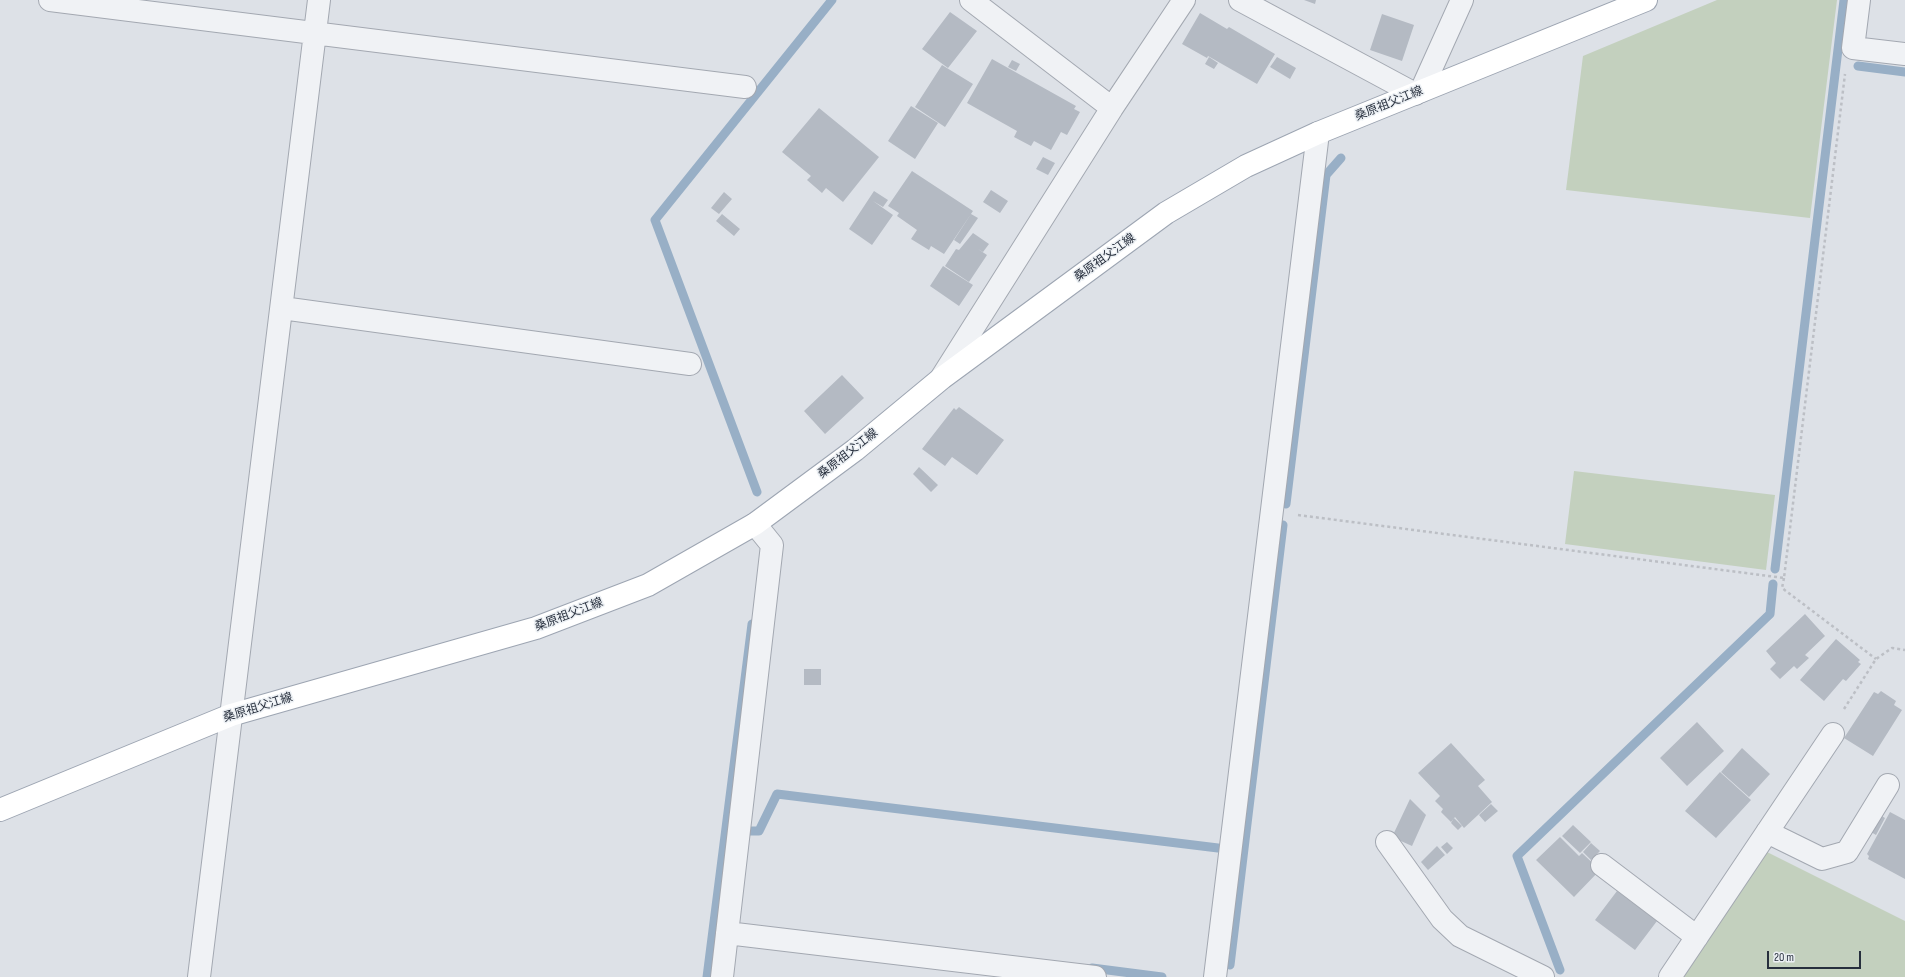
<!DOCTYPE html>
<html>
<head>
<meta charset="utf-8">
<style>
	body { margin:0 }
	#map { position:relative; width:1905px; height:977px; overflow:hidden; background:#dde1e7; font-family:"Sofia Sans Condensed",sans-serif }
	canvas { display:block }
	.scale { position:absolute; left:1767px; top:951px; width:94px; height:18px; box-sizing:border-box; border:2px solid #272f3d; border-top:0; padding-left:5px; font-size:12px; line-height:14px; white-space:nowrap; color:#272f3d; -webkit-text-stroke:3px #ecf0f4; paint-order:stroke }
</style>
</head>
<body>
<div id="map">
<canvas width="1905" height="977"></canvas>
<div class="scale">20 m</div>
</div>
<script>
const context = document.querySelector('canvas').getContext('2d');
context.lineJoin = 'round';
function fillPath(path, color) {
  context.fillStyle = color;
  context.fill(path, 'evenodd');
}
function strokePath(path, color, width, dash) {
  context.strokeStyle = color;
  context.lineWidth = width;
  context.lineCap = dash ? 'butt' : 'round';
  context.setLineDash(dash || []);
  context.stroke(path);
}
function write(font, color, halo, rows, align = 'center') {
  context.font = font + ' "Sofia Sans Condensed","Noto Sans JP",sans-serif';
  context.lineWidth = 3;
  context.setLineDash([]);
  context.textBaseline = 'middle';
  context.strokeStyle = halo;
  context.fillStyle = color;
  for (const [text, x, y, turn = 0] of rows) {
    context.save();
    context.translate(x, y);
    context.rotate((+turn || 0) * Math.PI / 180);
    context.textAlign = isNaN(turn) ? turn : align;
    if (halo) context.strokeText(text, 0, 0);
    context.fillText(text, 0, 0);
    context.restore();
  }
}
fillPath(new Path2D(`
	M1717 0H1837L1810 218 1566 190 1583 56Z
	M1574 471 1775 495 1766 570 1565 544Z
	M1767 852 1905 921V977H1680Z`), '#c3d0be');
strokePath(new Path2D(`
	M1858 66 1905 72
	M757 492 655 220 832 0
	M1286 504 1326 175 1341 158
	M1775 569 1844 0
	M748 831H759L777 794 1218 848
	M1230 965 1283 525
	M1092 968 1162 977
	M1560 970 1517 856 1770 614 1773 584
	M707 977 752 624`), '#98afc6', 9);
fillPath(new Path2D(`
	M1304 0H1316L1315 4Z
	M950 12 977 31 948 68 922 49Z
	M1200 13 1227 29 1229 27 1275 54 1257 84 1208 56 1207 58 1182 44Z
	M1382 14 1414 25 1402 61 1370 50Z
	M1209 57 1218 63 1214 69 1205 64Z
	M1277 57 1296 68 1290 79 1270 67Z
	M992 59 1076 106 1074 109 1080 112 1067 135 1061 132 1051 150 1034 141 1031 146 1014 137 1017 131 967 103Z
	M1012 60 1020 64 1016 71 1008 67Z
	M942 65 973 84 945 127 915 107Z
	M911 106 938 123 915 159 888 141Z
	M819 108 879 157 843 202 826 188 822 193 807 180 811 176 782 152Z
	M1043 157 1055 163 1048 175 1036 169Z
	M912 171 973 211 944 254 931 246 929 250 911 239 917 230 897 216 899 213 888 206Z
	M991 190 1008 201 1000 213 983 202Z
	M874 191 888 200 883 207 873 201 893 215 872 245 849 229Z
	M724 192 732 199 719 214 711 208Z
	M722 214 740 229 734 236 716 221Z
	M971 214 978 218 960 244 954 240Z
	M973 233 989 244 983 252 978 249 987 255 969 282 945 266 956 249 959 250Z
	M943 266 973 285 959 306 930 286Z
	M842 375 864 398 825 434 804 411Z
	M959 407 1004 440 977 475 952 457 945 466 922 449 954 408 956 410Z
	M919 467 938 485 931 492 913 474Z
	M1805 614 1825 636 1805 655 1809 658 1797 669 1794 666 1780 679 1770 669 1776 663 1766 651Z
	M1836 639 1860 660 1858 662 1861 664 1846 681 1843 679 1824 701 1800 680Z
	M804 669H821V685H804Z
	M1881 691 1896 701 1894 705 1902 710 1873 756 1844 738 1874 692 1878 694Z
	M1697 722 1724 751 1687 786 1660 758Z
	M1451 743 1485 780 1478 786 1492 802 1464 828 1455 817 1451 822 1441 812 1443 809 1435 801 1440 796 1418 773Z
	M1742 748 1770 774 1749 797 1721 772Z
	M1720 772 1751 800 1716 838 1685 811Z
	M1410 799 1426 815 1412 846 1392 837Z
	M1491 804 1498 811 1485 822 1479 815Z
	M1890 812 1905 820V879L1868 859 1869 856 1867 854Z
	M1880 815 1885 818 1876 835 1871 832Z
	M1454 818 1462 826 1458 830 1451 823Z
	M1573 825 1591 842 1580 853 1562 836Z
	M1560 837 1579 856 1582 853 1600 870 1574 897 1536 860Z
	M1447 842 1453 848 1447 854 1441 847Z
	M1591 843 1600 851 1591 860 1583 852Z
	M1437 846 1445 855 1428 870 1421 862Z
	M1617 891 1657 921 1635 950 1595 920Z`), '#b4bac3');
const minor = new Path2D(`
	M50 0 745 87
	M971 0 1112 108
	M1240 0 1415 94
	M1859 0 1853 48 1905 54
	M1421 91 1462 0
	M282 308 690 364
	M942 377 1112 108 1184 0
	M1767 832 1822 859 1847 852 1888 785
	M1387 842 1442 919 1460 936 1543 977
	M1602 865 1697 937
	M727 933 1095 977
	M199 977 319 0
	M722 977 772 545 755 524
	M1215 977 1318 133
	M1670 977 1833 734`);
const major = new Path2D(`
	M0 810 231 715 536 628 648 585 755 524 855 450 942 378 1166 213 1246 166 1318 133 1646 0`);
strokePath(minor, '#a3a8b1', 24);
strokePath(major, '#9da5b2', 24);
strokePath(new Path2D(`
	M1298 515 1784 578 1845 74
	M1784 578 1782 588 1876 659
	M1844 709 1876 659 1892 648 1905 650`), '#bcbfc5', 2.5, [3, 3]);
strokePath(minor, '#f0f2f5', 22);
strokePath(major, '#fff', 22);
write('12px', '#272f3d', '#ecf0f4', [
	["桑原祖父江線",1389,104,-22],
	["桑原祖父江線",1105,258,-36],
	["桑原祖父江線",848,454,-38],
	["桑原祖父江線",569,615,-21],
	["桑原祖父江線",258,708,-17]
]);
</script>
</body>
</html>
